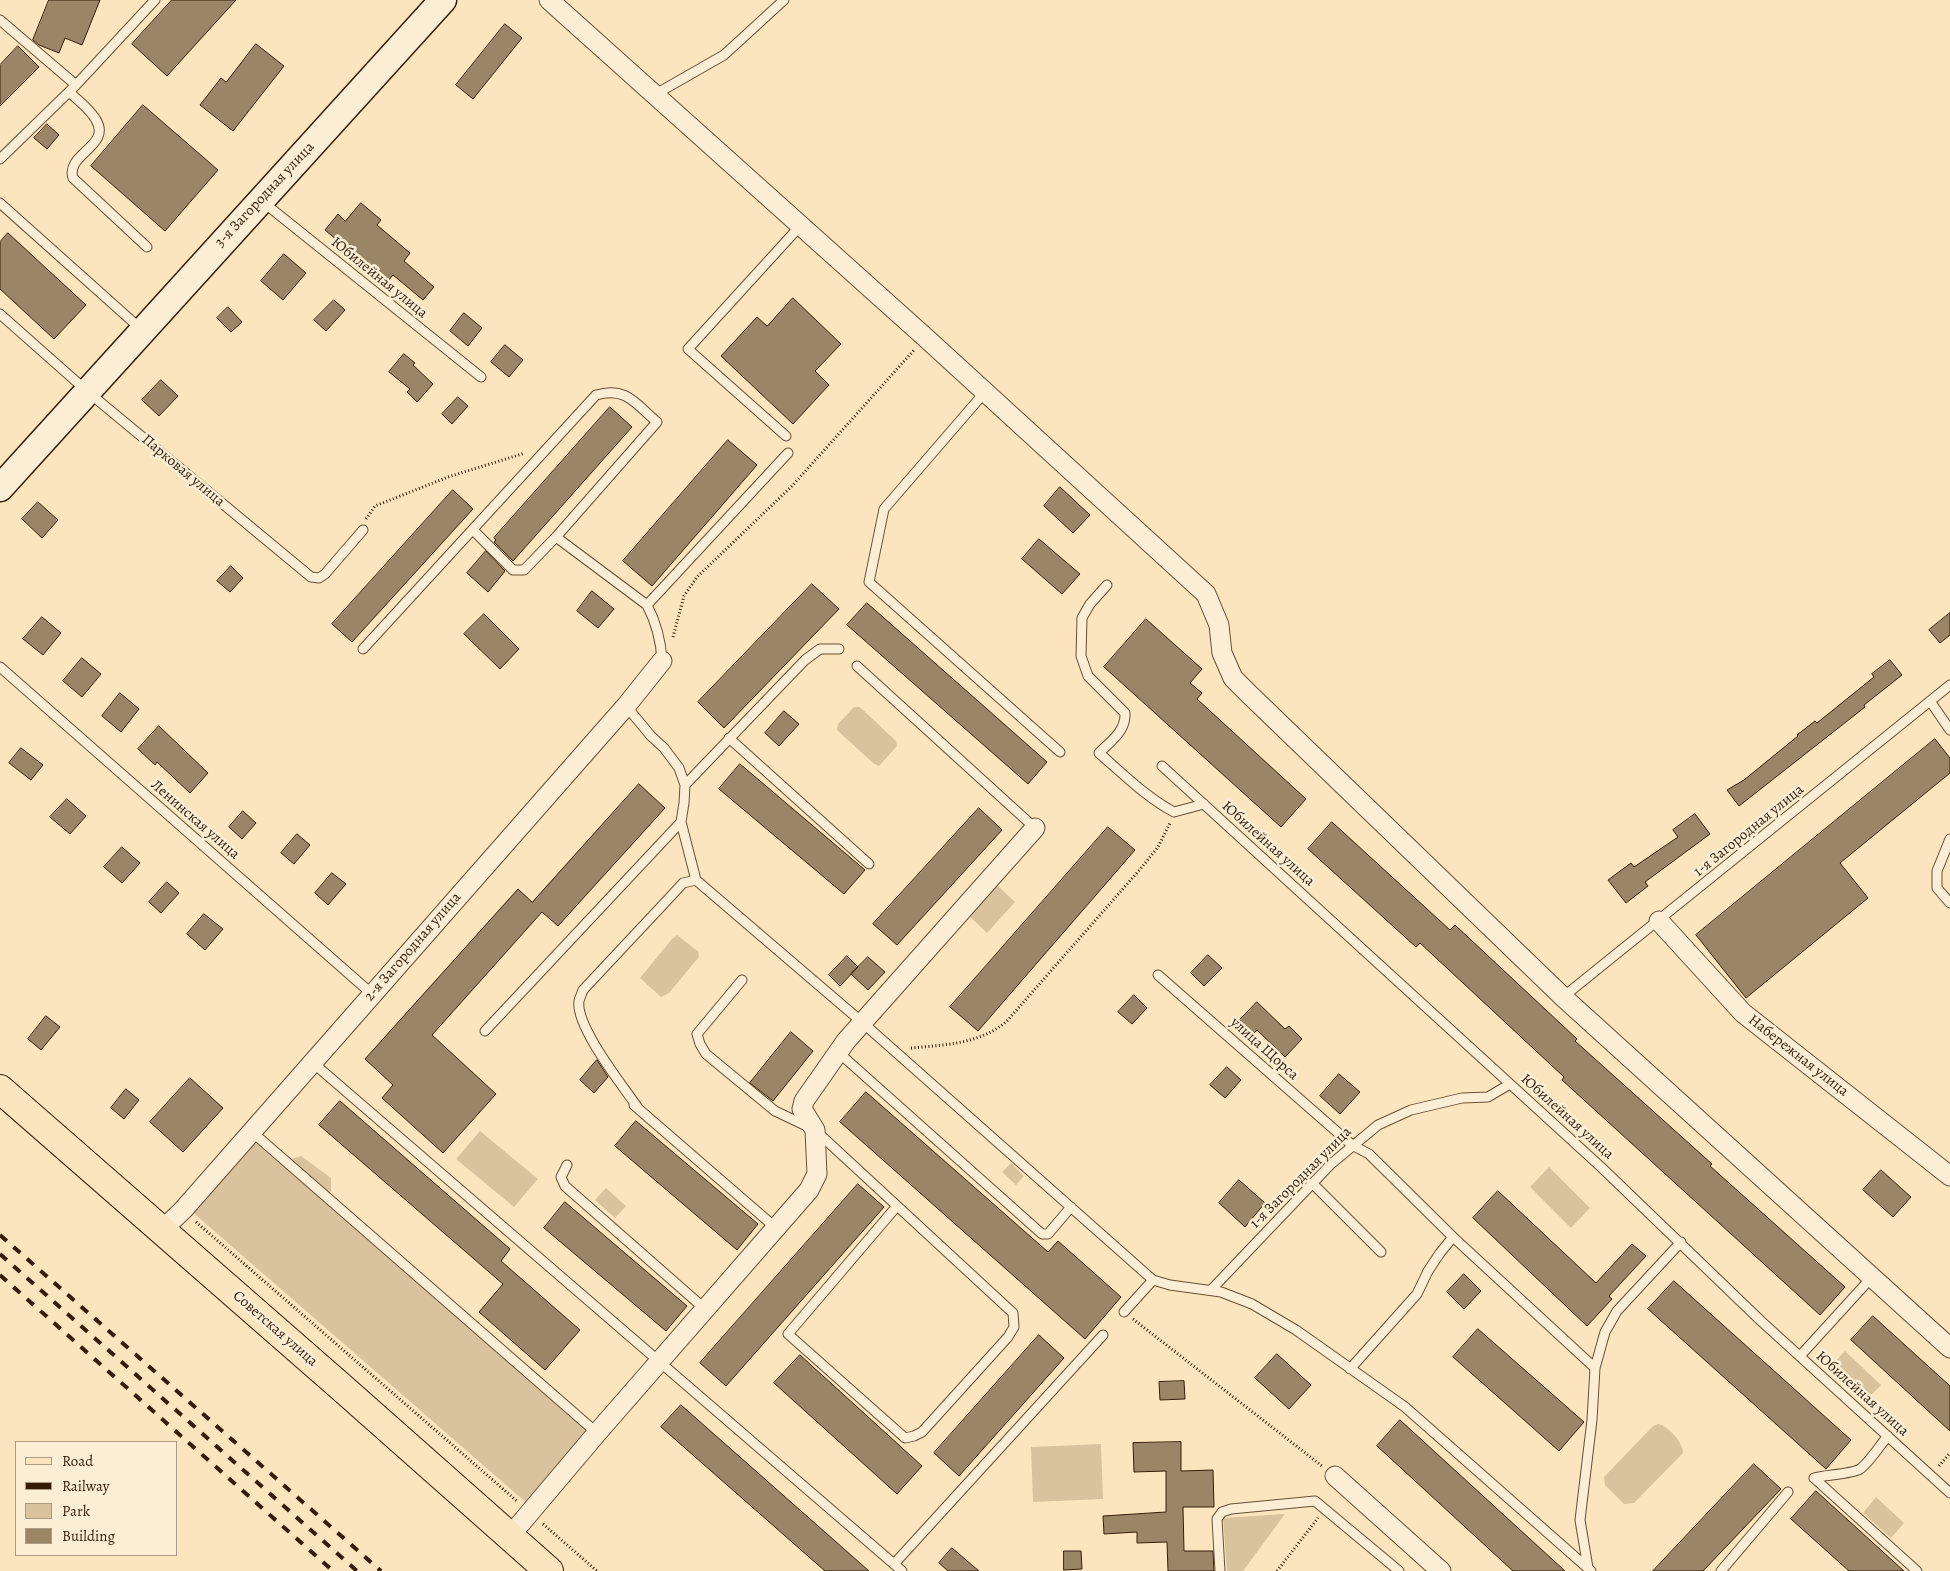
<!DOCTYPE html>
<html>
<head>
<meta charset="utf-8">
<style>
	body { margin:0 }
	#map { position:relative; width:1950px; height:1571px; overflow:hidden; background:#fbe5be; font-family:Alegreya,serif }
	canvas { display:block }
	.legend { position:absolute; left:15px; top:1441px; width:162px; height:115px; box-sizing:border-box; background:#fceed5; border:1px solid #ac9b83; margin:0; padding:6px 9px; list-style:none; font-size:15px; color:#341e08 }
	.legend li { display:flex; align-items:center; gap:10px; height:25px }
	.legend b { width:25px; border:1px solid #ac9b83 }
</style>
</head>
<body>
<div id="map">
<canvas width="1950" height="1571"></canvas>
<ul class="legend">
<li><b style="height:6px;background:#fbe5be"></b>Road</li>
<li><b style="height:6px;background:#341e08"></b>Railway</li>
<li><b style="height:14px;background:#d9c39f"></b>Park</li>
<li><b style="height:14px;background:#9b8567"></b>Building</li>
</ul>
</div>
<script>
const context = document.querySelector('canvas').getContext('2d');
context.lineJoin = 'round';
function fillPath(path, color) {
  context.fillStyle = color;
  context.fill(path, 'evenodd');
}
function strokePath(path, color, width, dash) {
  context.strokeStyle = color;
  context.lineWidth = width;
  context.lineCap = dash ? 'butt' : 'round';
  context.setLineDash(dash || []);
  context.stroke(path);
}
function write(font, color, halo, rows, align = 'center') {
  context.font = font + ' Alegreya,serif';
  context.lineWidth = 5;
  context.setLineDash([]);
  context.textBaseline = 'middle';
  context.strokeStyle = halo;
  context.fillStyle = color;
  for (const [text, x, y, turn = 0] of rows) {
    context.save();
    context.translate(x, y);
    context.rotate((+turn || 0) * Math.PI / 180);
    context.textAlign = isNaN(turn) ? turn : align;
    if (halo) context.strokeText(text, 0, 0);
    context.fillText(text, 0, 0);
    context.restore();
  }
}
fillPath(new Path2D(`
	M854 707H859L862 709 896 741 897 746 879 766 873 763 837 730 838 724Z
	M997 885 1015 902 987 933 969 916Z
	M677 935 695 949 698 951 699 957 669 993 661 997 640 978 672 939Z
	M480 1131 538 1179 514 1207 456 1159Z
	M253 1140 279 1163 301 1156 331 1178V1191L324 1202 538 1388 559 1395 591 1433 529 1505 190 1210Z
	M1011 1163 1024 1176 1016 1185 1002 1172Z
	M1549 1167 1590 1208 1571 1228 1530 1187Z
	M606 1188 626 1206 615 1218 595 1200Z
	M1845 1351 1881 1385 1867 1399 1831 1366Z
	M1658 1424C1667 1425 1684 1443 1683 1453L1634 1503 1624 1504 1605 1485 1604 1477 1653 1426Z
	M1101 1444 1103 1499 1033 1502 1031 1447Z
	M1876 1497 1904 1523 1891 1538 1863 1513Z
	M1285 1514 1243 1571H1227L1223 1518Z`), '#d9c39f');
const building = new Path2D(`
	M49 0H100L82 45 65 38 59 53 39 45 33 40Z
	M172 0H236L167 76 132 44Z
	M505 24 522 38 473 99 456 85Z
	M256 44 284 66 233 131 200 105 221 78 226 82Z
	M18 46 39 67 0 106V65Z
	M143 105 218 170 165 231 91 166Z
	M47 124 59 135 47 149 34 138Z
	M361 203 381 220 377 225 410 253 404 261 434 287 423 300 393 275 387 282 325 230 338 214 345 221Z
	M8 233 86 305 54 339 0 289V242Z
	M284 254 306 273 283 300 261 281Z
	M793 298 841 344 815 371 829 385 793 424 721 356 757 317 767 326Z
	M334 300 345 310 326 331 314 320Z
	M228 307 242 322 231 332 217 318Z
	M464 313 482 328 468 346 450 331Z
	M505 345 523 360 509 377 491 362Z
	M404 354 415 363 413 365 433 384 417 402 407 392 410 389 389 372Z
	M161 380 178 396 159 416 142 400Z
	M458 397 468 406 452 424 442 414Z
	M610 407 632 427 513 561 494 542 496 540 494 538Z
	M728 440 757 465 652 586 623 561Z
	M1060 487 1090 515 1073 533 1044 506Z
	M453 490 473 509 352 642 332 624Z
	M38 502 58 520 42 538 22 519Z
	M1039 539 1080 574 1062 594 1022 559Z
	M486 551 505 571 488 592 467 573Z
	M231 566 243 578 230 592 217 581Z
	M812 584 839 609 724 728 698 702Z
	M592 591 614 609 598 628 577 611Z
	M867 603 1047 762 1028 784 847 625Z
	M1950 613V635L1940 643 1929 630Z
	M484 614 519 649 500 669 464 634Z
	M42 617 61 633 43 655 23 639Z
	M1146 619 1202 669 1190 683 1202 693 1197 699 1306 799 1281 827 1104 667Z
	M82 658 101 674 82 697 63 681Z
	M1890 660 1902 675 1864 705 1865 707 1739 806 1727 790 1744 780 1798 736 1797 735 1815 721 1817 723 1874 677 1872 674Z
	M120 693 139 709 121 732 102 716Z
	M784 711 799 724 779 746 765 733Z
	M159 726 208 773 190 793 157 762 155 765 138 749Z
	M1935 739 1950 758V773L1840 863 1868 898 1746 998 1696 935Z
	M21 748 43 765 31 780 9 763Z
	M740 764 865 870 844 894 719 789Z
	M639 784 665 808 558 926 542 912 432 1035 496 1094 443 1153 382 1098 393 1085 365 1059 518 889 532 902Z
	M67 799 86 816 70 834 50 817Z
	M979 808 1002 830 897 945 873 924Z
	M243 811 256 823 242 839 229 827Z
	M1695 814 1710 834 1645 882 1648 886 1626 903 1608 880 1631 863 1634 867 1678 837 1673 830Z
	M1332 822 1450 930 1455 925 1577 1039 1575 1041 1712 1164 1710 1166 1845 1287 1820 1315 1562 1080 1564 1077 1420 943 1416 947 1308 849Z
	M1108 827 1135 850 978 1031 950 1007Z
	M297 834 310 845 294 864 281 853Z
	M122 847 140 863 122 883 104 867Z
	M332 873 346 884 328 905 315 893Z
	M167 882 179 893 161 913 149 902Z
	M204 914 223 929 205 950 187 934Z
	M1208 955 1222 968 1204 986 1191 973Z
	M847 956 858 967 840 986 829 975Z
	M868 957 885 972 868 990 851 974Z
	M1134 995 1147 1008 1132 1024 1118 1012Z
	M1257 1002 1285 1029 1289 1026 1302 1039 1285 1057 1257 1030 1253 1034 1240 1020Z
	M46 1016 60 1027 41 1050 28 1039Z
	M791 1032 813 1051 773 1101 750 1083Z
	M597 1060 608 1077 594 1093 580 1080Z
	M1227 1067 1241 1080 1225 1098 1210 1085Z
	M1339 1074 1360 1092 1340 1114 1320 1096Z
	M190 1078 223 1108 183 1152 150 1122Z
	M126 1089 139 1100 124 1119 111 1108Z
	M866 1092 1048 1252 1058 1241 1121 1297 1085 1339 840 1122Z
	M340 1101 510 1249 501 1261 580 1330 545 1370 479 1312 503 1284 319 1125Z
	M636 1121 758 1224 737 1250 615 1146Z
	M1881 1170 1911 1197 1893 1217 1863 1190Z
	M1239 1180 1265 1203 1245 1227 1219 1203Z
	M858 1184 884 1207 726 1386 700 1363Z
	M1498 1191 1596 1283 1632 1244 1646 1256 1609 1296 1612 1299 1587 1326 1473 1218Z
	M565 1202 687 1306 666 1331 544 1228Z
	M1464 1274 1481 1291 1464 1309 1447 1292Z
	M1674 1281 1851 1440 1826 1469 1648 1309Z
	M1873 1316 1950 1386V1431L1851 1340Z
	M1478 1329 1584 1422 1559 1451 1453 1357Z
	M1039 1335 1064 1358 959 1476 934 1453Z
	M1277 1354 1311 1385 1289 1409 1255 1378Z
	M800 1355 922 1466 897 1494 774 1383Z
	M1184 1381 1185 1399 1160 1400 1159 1382Z
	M681 1405 869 1571H825L661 1427Z
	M1400 1420 1565 1571H1513L1377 1446Z
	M1181 1442V1471L1213 1470 1214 1507H1183L1184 1551H1213L1214 1571H1168L1167 1542 1137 1543V1532L1104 1534 1103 1516 1166 1512V1471L1134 1472 1133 1443Z
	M1754 1464 1781 1489 1703 1571H1653Z
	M1816 1491 1904 1571H1849L1791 1519Z
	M952 1548 979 1571H948L939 1563Z
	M1064 1551H1081L1082 1569 1064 1570Z`);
fillPath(building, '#9b8567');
strokePath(building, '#341e08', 1);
const service = new Path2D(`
	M0 20 76 85
	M69 92C78 100 91 110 96 120 112 146 65 154 73 178L147 247
	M654 95 724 55 784 0
	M0 159 76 85 155 0
	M263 202 481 377
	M0 203 142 330
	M0 314 88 392 311 577 319 578 325 574 363 530
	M985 392 884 509 869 582 1060 752
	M786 436 688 349 801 225
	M556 537 647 605
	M1107 585 1090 604 1082 618 1081 656 1088 676 1125 713C1126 731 1111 741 1099 753 1123 774 1146 797 1174 812L1204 804
	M363 649 596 395C626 386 636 404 657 422L556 537 524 570H513L473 530
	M662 661C661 640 657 624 647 605L788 453
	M857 666 1035 828
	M0 667 372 994
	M1930 701 1950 730
	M626 706 651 736 664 748 679 768 685 785 684 803 681 822 696 880 863 1023 1153 1280 1170 1285 1221 1292 1252 1304 1296 1330 1405 1407 1591 1571
	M729 738 869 864
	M1162 766 1601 1167 1761 1321 1950 1493
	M685 785 805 660 820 649H839
	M1950 839 1937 871V888L1950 903
	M1158 975 1352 1145 1369 1154 1453 1237
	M742 980 697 1034 700 1044 706 1054 775 1111 815 1130 1013 1313 1014 1327 1008 1337 922 1432 914 1436 905 1438 788 1334 897 1206
	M1563 997 1950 685
	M485 1031 681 822
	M838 1052 1042 1234H1048L1071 1207
	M312 1062 902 1571
	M634 1105 776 1228
	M638 1108C623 1086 575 1026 579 1001 580 997 582 993 583 990L672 895 683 883 696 880
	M251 1131 597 1433
	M567 1165 561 1177 565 1186 705 1309
	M1312 1183 1381 1252
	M1211 1290 1331 1164 1378 1125 1411 1110 1462 1098 1488 1097 1510 1084
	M1124 1312 1153 1280
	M1800 1356 1872 1277
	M1350 1369 1417 1294 1428 1271 1440 1253 1453 1237 1595 1368
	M1814 1478 1917 1571
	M1814 1478C1825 1475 1852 1474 1860 1469 1869 1463 1880 1445 1888 1436
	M894 1564 1103 1335
	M1588 1568 1580 1520 1592 1420 1595 1368 1605 1332 1617 1311 1681 1242
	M1220 1571 1217 1519 1222 1512 1231 1509 1315 1501 1399 1571
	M1721 1571 1788 1492`);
const minor = new Path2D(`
	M549 0 926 338 1206 594 1219 625 1222 653 1233 678 1250 695 1563 997 1950 1348
	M1659 921 1743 1013 1950 1176
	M161 1231 183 1210 626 706 662 661
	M1335 1476 1441 1571
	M510 1536 597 1433 809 1190 817 1174 815 1130 802 1109 804 1101 846 1041 1035 828`);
const secondary = new Path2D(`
	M0 488 443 0`);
const primary = new Path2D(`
	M0 1089 340 1386 549 1571`);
strokePath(service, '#665036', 11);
strokePath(minor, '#665036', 21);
strokePath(secondary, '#341e08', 29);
strokePath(primary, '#341e08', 30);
strokePath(new Path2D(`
	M366 519 375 506 448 477 525 453
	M673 637 684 596 697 577 792 486 915 349
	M911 1048C945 1045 980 1044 1007 1021L1142 867 1158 847 1170 823
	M196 1222 518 1502
	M1133 1319 1322 1466
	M1939 1466 1950 1453
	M543 1524 597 1571
	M1277 1571 1318 1518`), '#341e08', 3, [1, 2.5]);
strokePath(service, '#fceed5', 9);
strokePath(minor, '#fceed5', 19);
strokePath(secondary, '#fceed5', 26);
strokePath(primary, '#fbe5be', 28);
strokePath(new Path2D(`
	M0 1235 381 1571
	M0 1254 357 1571
	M0 1275 333 1571`), '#341e08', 4, [9, 9]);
write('15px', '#341e08', '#fceed5', [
	["3-я Загородная улица",265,195,-47],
	["Юбилейная улица",379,278,39],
	["Парковая улица",183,471,40],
	["Ленинская улица",195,820,41],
	["1-я Загородная улица",1749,831,-39],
	["Юбилейная улица",1268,844,42],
	["2-я Загородная улица",413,947,-49],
	["улица Щорса",1264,1049,42],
	["Набережная улица",1798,1056,38],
	["Юбилейная улица",1567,1117,42],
	["1-я Загородная улица",1301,1178,-45],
	["Советская улица",275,1329,41],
	["Юбилейная улица",1862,1394,42]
]);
</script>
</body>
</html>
